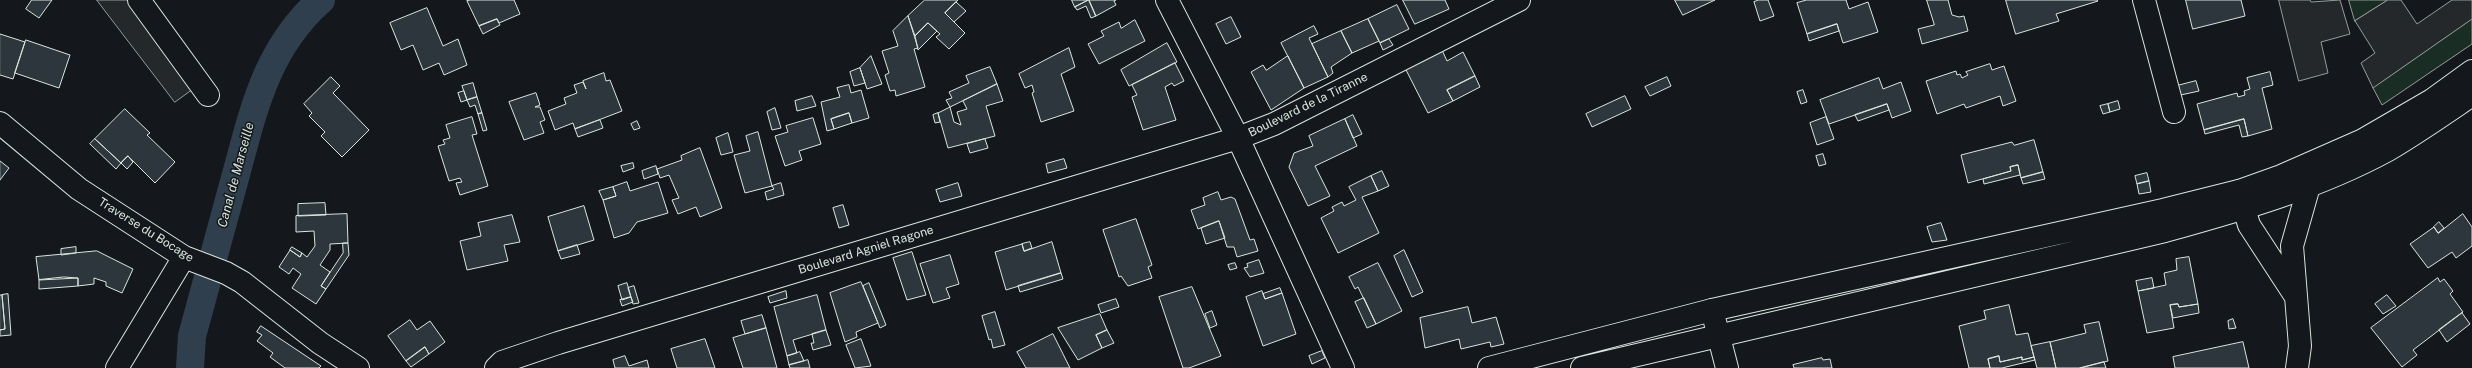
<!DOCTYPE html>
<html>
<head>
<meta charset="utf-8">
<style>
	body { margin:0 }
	canvas { display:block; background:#14181c }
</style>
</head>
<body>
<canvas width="2472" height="368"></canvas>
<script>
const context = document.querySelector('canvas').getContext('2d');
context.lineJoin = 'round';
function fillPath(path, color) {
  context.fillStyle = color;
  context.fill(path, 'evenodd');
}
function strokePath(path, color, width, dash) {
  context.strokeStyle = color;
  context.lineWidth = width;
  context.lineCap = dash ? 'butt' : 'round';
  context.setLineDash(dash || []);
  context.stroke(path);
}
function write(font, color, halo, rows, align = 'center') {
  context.font = font + ' "Public Sans",sans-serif';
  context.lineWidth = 3;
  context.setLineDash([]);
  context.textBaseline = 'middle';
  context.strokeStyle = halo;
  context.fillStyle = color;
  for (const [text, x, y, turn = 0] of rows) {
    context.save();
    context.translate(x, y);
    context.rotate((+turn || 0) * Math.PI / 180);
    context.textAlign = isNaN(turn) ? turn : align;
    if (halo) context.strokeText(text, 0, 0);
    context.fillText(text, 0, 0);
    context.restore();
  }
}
const green = new Path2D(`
	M2349 0H2388L2355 21Z
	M2472 19V44L2382 105 2373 88Z`);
fillPath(green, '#1a2d24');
strokePath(green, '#939e99', 1);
const parking = new Path2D(`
	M97 0H139L200 84 175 102Z
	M2279 0H2310L2311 2 2340 0 2350 34 2321 42 2328 73 2299 81Z
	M2388 0H2401L2417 24 2452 0H2472V19L2373 88 2361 63 2375 53 2355 21Z`);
fillPath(parking, '#24282b');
strokePath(parking, '#939e99', 1);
strokePath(new Path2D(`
	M190 368 192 336C205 287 219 238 232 189 252 118 263 51 321 0`), '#2f3f4d', 28);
const building = new Path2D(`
	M32 0H52L39 18 26 9Z
	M471 0H514L520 14 499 23 497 19 479 26 467 1Z
	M925 0H958L945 13 965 33 949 49 936 37 940 34 928 23 915 36 908 16Z
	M1072 0H1088L1075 7Z
	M1089 0H1116L1114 1 1116 5 1096 16Z
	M1089 0 1096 16 1091 18 1086 6 1077 10 1075 7Z
	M1403 0H1445L1449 9 1415 24Z
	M1675 0H1715L1683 15Z
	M1759 0H1768L1774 16 1760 21 1754 2Z
	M1807 0H1846L1849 9 1868 2 1878 32 1843 43 1837 24 1807 34 1797 3Z
	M1927 0H1948L1952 15 1959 17 1964 16 1968 31 1922 44 1918 29 1934 25Z
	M2006 0H2097L2098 1 2056 14 2059 21 2016 34Z
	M2186 0H2241L2245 16 2193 29Z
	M956 2 966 11 954 22 945 13Z
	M1397 5 1409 29 1380 43 1368 19Z
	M427 8 443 46 458 39 467 65 444 75 439 63 423 70 413 45 401 50 390 23Z
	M908 16 918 48 914 49 925 87 896 96 895 90 890 91 885 75 889 73 882 51 898 46 893 31Z
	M1231 17 1241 37 1226 44 1216 24Z
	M497 19 500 25 483 34 479 26Z
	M1368 19 1379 41 1352 53 1341 31Z
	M1135 20 1145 41 1099 64 1088 44 1104 36 1101 31 1119 22 1121 28Z
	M928 23 937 31 918 50 915 36Z
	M1837 24 1839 31 1809 41 1807 34Z
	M1314 26 1318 34 1309 38 1328 77 1304 88 1281 43Z
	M1341 31 1352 53 1331 67 1333 73 1328 77 1312 44Z
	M0 34 25 42 13 79 0 75Z
	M1389 39 1393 45 1383 50 1380 43Z
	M26 40 70 55 59 88 15 73Z
	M1167 43 1177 62 1129 86 1121 70Z
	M1069 48 1075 67 1061 74 1074 111 1041 122 1032 93 1034 92 1032 85 1025 88 1019 74Z
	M1441 48 1447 61 1463 52 1475 76 1447 90 1453 101 1428 113 1404 66Z
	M871 56 882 84 867 89 860 68Z
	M1288 56 1304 88 1271 110 1251 72 1263 65 1266 70Z
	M1175 63 1184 81 1174 86 1172 83 1165 87 1176 120 1143 130 1132 97 1137 95 1132 85Z
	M1990 64 1992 70 2004 66 2016 101 2003 106 2000 96 1966 108 1964 104 1937 114 1926 81 1956 71 1957 75 1960 74 1962 78 1968 75 1966 72Z
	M990 67 997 84 950 107 946 100 952 98 949 92 969 83 966 76Z
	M860 68 865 83 854 86 850 72Z
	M2270 72 2273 85 2262 88 2272 129 2248 136 2244 119 2204 130 2197 104 2237 93 2238 97 2245 95 2244 91 2250 89 2247 78Z
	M604 73 606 81 610 80 622 111 575 129 573 123 555 130 548 111 566 104 564 98 577 93 574 85 583 82 586 89 583 81Z
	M1475 76 1480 87 1453 101 1447 90Z
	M331 77 340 86 333 93 369 130 342 157 321 136 325 132 309 116 312 113 304 104Z
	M1667 77 1671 86 1650 96 1645 87Z
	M1879 78 1883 89 1901 82 1911 111 1892 118 1887 104 1829 124 1820 100Z
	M2196 81 2199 91 2176 96 2173 87Z
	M473 83 477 97 467 100 462 86Z
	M997 84 1003 101 986 106 995 136 948 148 938 113 950 107 954 122 961 125 957 112 967 109 963 101Z
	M849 85 851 93 861 90 869 118 852 123 849 113 831 119 834 129 827 131 821 102 840 97 837 88Z
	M1803 90 1807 102 1801 104 1797 92Z
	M464 91 467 100 461 102 458 93Z
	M536 93 540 105 535 107H540L545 120 540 122 544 133 524 140 509 102Z
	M812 96 816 106 797 111 795 101Z
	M1625 96 1631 109 1592 127 1586 114Z
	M477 97 482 113 478 114 475 105 470 107 467 100Z
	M2118 101 2120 109 2110 112 2108 104Z
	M1887 104 1889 110 1858 121 1855 115Z
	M2108 104 2110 112 2103 114 2100 106Z
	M775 108 781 128 772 130 767 112Z
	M125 109 150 133 147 135 175 162 155 183 128 156 121 163 95 139Z
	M482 113 487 130 483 131 478 114Z
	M849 113 852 123 834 129 831 119Z
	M938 113 940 122 935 123 933 115Z
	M1353 115 1362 134 1353 138 1345 119Z
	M472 117 477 134 472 135 488 186 460 195 456 183 462 182 460 178 449 181 438 146 445 144 443 140 450 138 446 125Z
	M1826 117 1834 139 1817 145 1810 123Z
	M813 118 821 144 799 151 802 160 785 166 775 136 788 132 786 126Z
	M1345 119 1357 146 1315 166 1330 196 1308 206 1289 167 1294 153 1313 146 1309 136Z
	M2244 119 2248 136 2242 137 2239 125 2205 134 2204 130Z
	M600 120 603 128 578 137 575 129Z
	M637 121 640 128 634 130 631 124Z
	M758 132 772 186 745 193 734 155 750 151 746 136Z
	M728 133 733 152 721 155 716 138Z
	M95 139 121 163 116 169 90 144Z
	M985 139 988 148 970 153 967 144Z
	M2034 140 2043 172 2021 178 2018 165 2010 167 2011 171 1968 183 1961 155 2012 142 2014 145Z
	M700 148 722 208 700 217 696 207 678 214 672 200 679 198 669 175 660 178 657 169 682 160 681 156Z
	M1823 154 1826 164 1819 166 1816 156Z
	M128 156 133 162 127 169 121 163Z
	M1064 159 1067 168 1048 173 1046 164Z
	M0 161 9 168 0 180Z
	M633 163 634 168 623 172 621 166Z
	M2018 165 2020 175 1984 184 1983 179 2011 171 2010 167Z
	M656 166 658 174 644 179 642 171Z
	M1382 171 1389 186 1378 191 1371 176Z
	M2043 172 2045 179 2023 184 2021 178Z
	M2147 173 2149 181 2137 184 2135 176Z
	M1371 176 1378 191 1362 197 1379 233 1338 253 1321 218 1334 211 1332 207 1342 202 1344 206 1356 200 1349 187Z
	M2149 181 2151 192 2139 194 2137 184Z
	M627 182 630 191 658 182 668 213 637 222 629 233 614 238 603 200 616 196 613 187Z
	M781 183 784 195 767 200 765 192 774 189 772 186Z
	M958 183 962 196 940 202 936 190Z
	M613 187 616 196 603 200 599 191Z
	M1218 192 1221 200 1231 197 1235 199 1250 240 1254 239 1258 251 1237 257 1234 247H1227L1219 221 1198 229 1191 210 1205 205 1203 198Z
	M325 203 326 215 298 216V204Z
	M843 205 849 225 839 228 833 208Z
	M584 206 594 240 558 251 548 217Z
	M347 214 348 243 330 244V250L320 265 330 272 321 286 326 289 316 304 292 288 301 274 293 268 289 274 279 267 290 250 300 257 302 253 307 257 315 246 314 231 296 232V216Z
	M2463 214 2472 227V246L2456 258 2452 252 2428 268 2410 244 2434 227 2438 233Z
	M512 215 520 242 504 245 508 261 467 270 460 241 481 236 478 223Z
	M1136 219 1152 265 1148 267 1152 278 1128 286 1121 276 1119 277 1103 230Z
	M1219 221 1225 238 1206 244 1201 228Z
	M2439 222 2444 228 2438 233 2434 227Z
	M1941 223 1947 240 1932 242 1927 227Z
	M1030 242 1032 248 1024 251 1022 244Z
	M1052 242 1061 273 1006 290 995 252 1022 244 1024 251Z
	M343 243H348L349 255 326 289 321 286 343 253Z
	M577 245 580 254 561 259 558 251Z
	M76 247V253L61 255V249Z
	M292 247 302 253 300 257 290 250Z
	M1404 250 1423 292 1412 297 1394 256Z
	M97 251 133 269 122 293 106 286V282L94 278V284L78 286V278L39 280 36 257Z
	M912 252 926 295 907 300 893 258Z
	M950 255 959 284 946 288 950 298 933 303 920 264Z
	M2189 257 2198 304 2179 307 2178 304 2170 305 2174 328 2147 333 2138 291 2166 285 2164 273 2177 270 2176 259Z
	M1259 260 1264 273 1250 277 1244 268 1248 267 1247 264Z
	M1235 263 1237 268 1230 270 1228 265Z
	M1378 263 1402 311 1376 324 1358 287 1355 289 1349 277Z
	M1061 273 1063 279 1020 292 1018 286Z
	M64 277 78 278V286L39 289V280Z
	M2152 278 2154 288 2138 291 2136 281Z
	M2438 278 2440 282 2444 279 2453 291 2450 294 2463 312 2413 350 2417 355 2402 367 2371 328Z
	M861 282 878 323 856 332 857 337 845 342 830 293Z
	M627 283 631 297 622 300 618 286Z
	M869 283 886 325 880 328 863 286Z
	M634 286 639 303 633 304 628 288Z
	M1192 287 1221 356 1189 368H1183L1159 297Z
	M1280 288 1282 293 1265 299 1263 294Z
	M786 291 787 298 770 303 768 297Z
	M1262 291 1265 299 1282 293 1296 334 1263 346 1246 297Z
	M8 294 11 335 0 336V330L5 329 2 295Z
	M0 295H2L5 329 0 330Z
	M817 295 826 330 793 340 797 353 787 356 774 307Z
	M2387 295 2396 306 2383 314 2375 304Z
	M631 297 633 302 622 306 620 300Z
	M1364 298 1376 324 1367 328 1355 302Z
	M1116 299 1119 307 1101 313 1098 305Z
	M2178 304 2179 307 2198 304 2199 313 2173 318 2170 305Z
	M2009 305 2016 335 2028 333 2034 357 2022 360V357L2000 362 1999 356 1988 359 1990 368H1969L1959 326 1986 319 1984 311Z
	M1468 307 1472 323 1496 317 1504 344 1491 347 1490 342 1461 349 1459 339 1425 348 1420 318Z
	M1212 311 1217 325 1210 328 1205 314Z
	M995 312 1005 345 993 348 991 339 989 340 982 316Z
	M2462 313 2470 324 2447 342 2439 330Z
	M1100 314 1107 330 1096 335 1102 348 1078 360 1058 328Z
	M762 315 766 328 745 334 741 321Z
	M2233 319 2236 328 2229 329 2228 321Z
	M410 320 417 330 430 321 445 342 429 354 425 347 406 361 388 336Z
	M2099 322 2108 361 2080 368H2056L2050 342 2086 333 2084 325Z
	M261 326 321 366 319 368H285L270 357 273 353 257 341 262 335 257 332Z
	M766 328 777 368H743L733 338Z
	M826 330 831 345 813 350 811 343H814L812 334Z
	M1107 330 1114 343 1102 348 1096 335Z
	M1053 334 1070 368H1026L1017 352Z
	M705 339 715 368H677L671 349Z
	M861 339 871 366 855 368 846 345Z
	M2050 342 2056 368H2037L2031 346Z
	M2243 342 2249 368H2175L2173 357Z
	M425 347 429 354 411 367 406 361Z
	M1322 351 1325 358 1312 364 1309 356Z
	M800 352 804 361 789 365 787 356Z
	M625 356 629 366 647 360 649 368H615L613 360Z
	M1999 356 2000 362 2022 357V360L2034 357 2035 360 2002 368H1990L1988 359Z
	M1822 358 1823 360 1830 359 1832 368H1794L1793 365Z
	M808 360 810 368H790L789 365Z
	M2104 362 2106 368H2080Z`);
fillPath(building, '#2c363c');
strokePath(building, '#d8e6dc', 1);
const minor = new Path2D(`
	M139 0 208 95
	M2144 0 2174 112
	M0 123 79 189 184 257 226 273 242 282 320 343 358 368
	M2239 191 2249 225 2294 294
	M1712 310 1727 368
	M117 368 184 257
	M496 368 502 362 558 343 1238 138 1167 0
	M1343 368 1238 138 1274 124 1519 0
	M2297 368 2300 346 2292 246 2309 186`);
const secondary = new Path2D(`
	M1489 368 1712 310 2163 210 2239 191 2281 176 2363 140 2432 100 2472 71
	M1582 368 2165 231C2241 210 2318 188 2388 150 2417 133 2444 114 2472 95`);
strokePath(minor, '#d8e6dc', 24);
strokePath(secondary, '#d8e6dc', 24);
strokePath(minor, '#14181c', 22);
strokePath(secondary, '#14181c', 22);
write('12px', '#d8e6dc', '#14181c', [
	["Boulevard de la Tiranne",1308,105,-26],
	["Traverse du Bocage",146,230,32],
	["Boulevard Agniel Ragone",866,250,-17]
]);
write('italic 13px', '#d8e6dc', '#14181c', [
	["Canal de Marseille",236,175,-75]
]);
</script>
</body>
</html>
